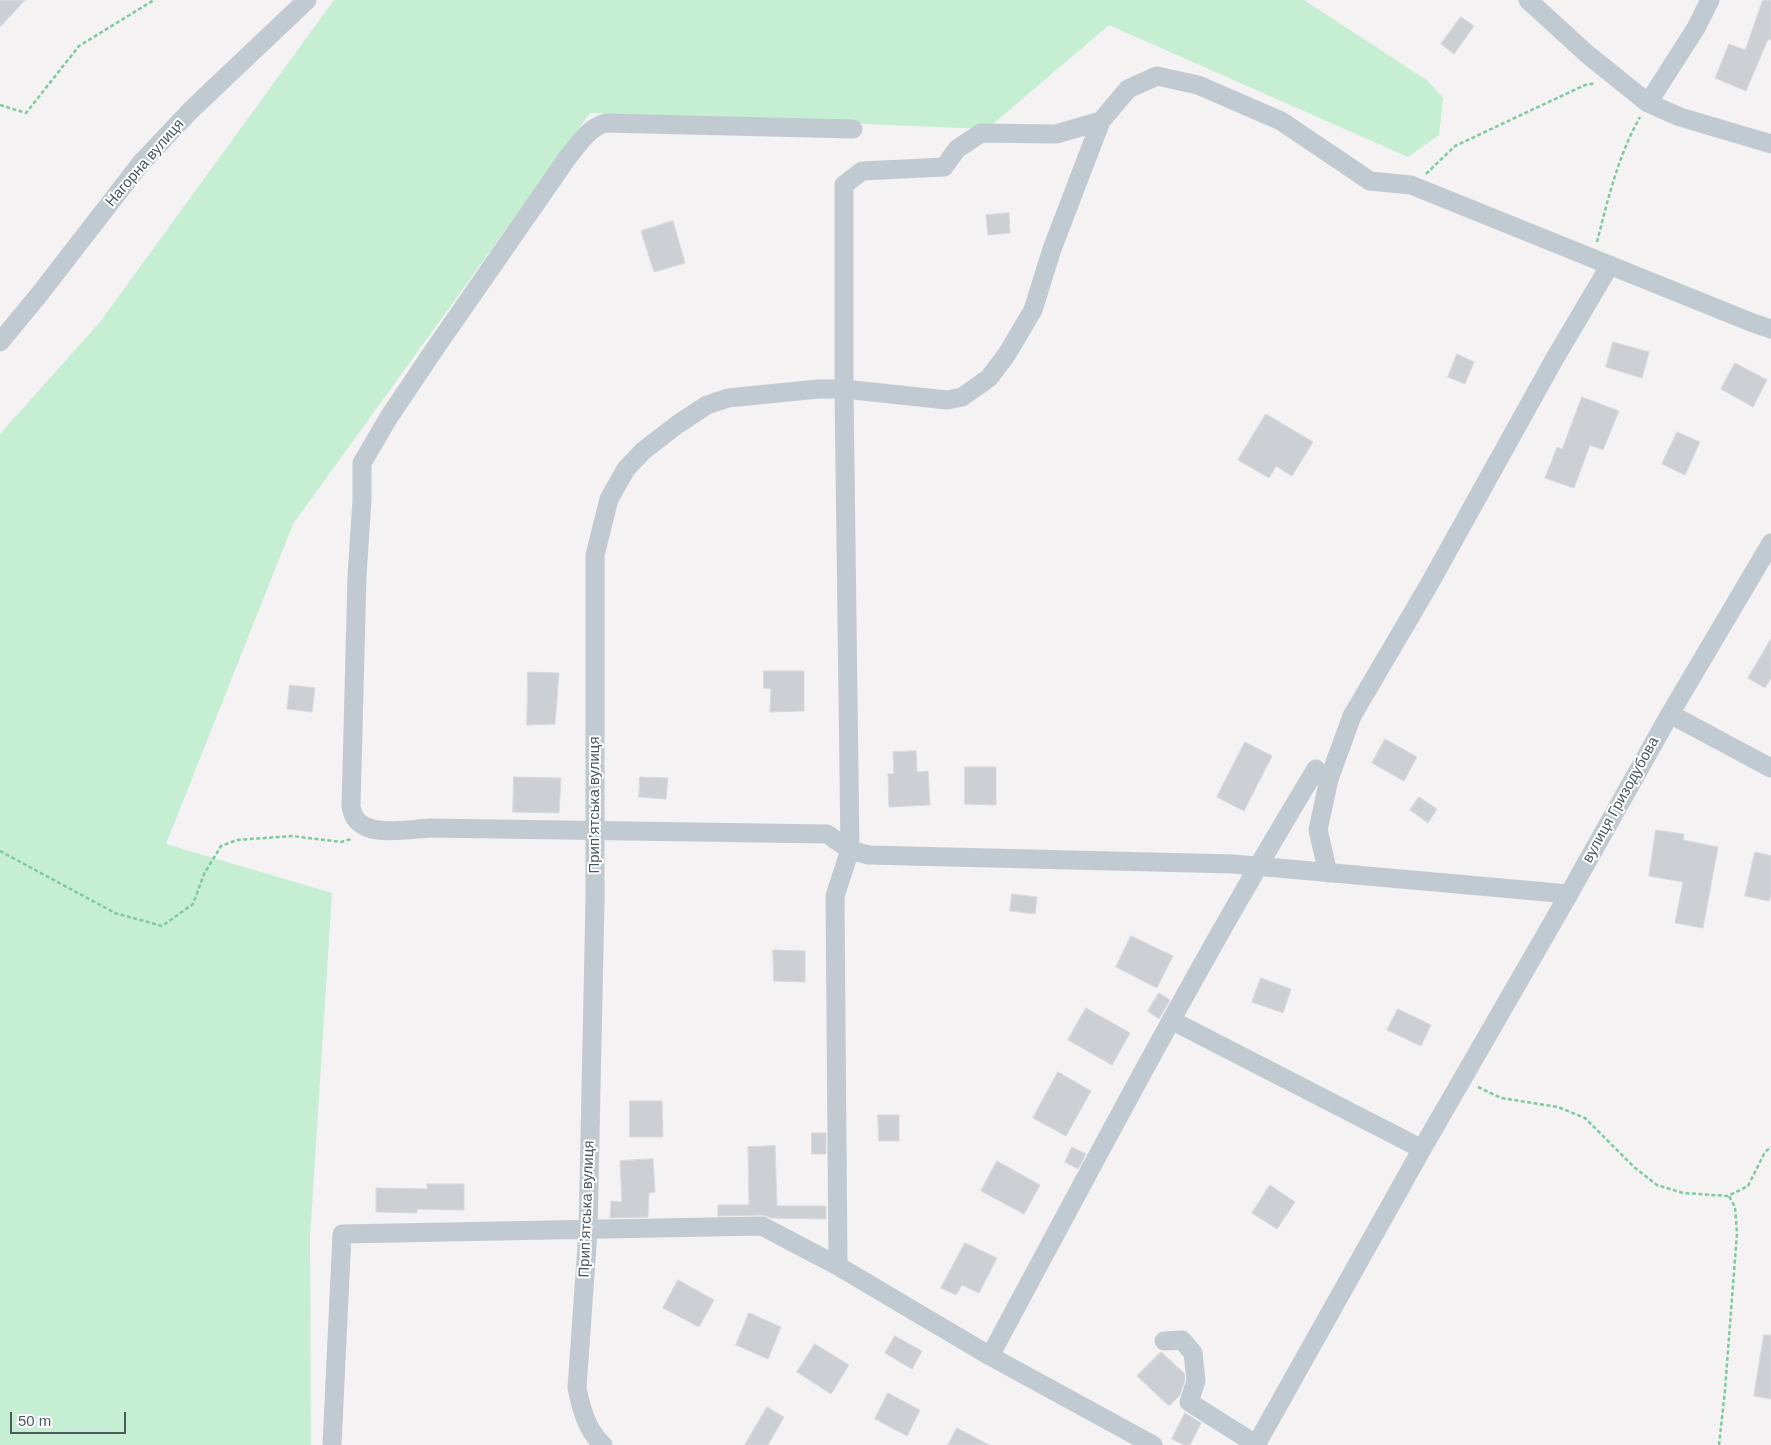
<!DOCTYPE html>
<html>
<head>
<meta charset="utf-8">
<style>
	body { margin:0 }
	#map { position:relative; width:1771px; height:1445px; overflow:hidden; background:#f4f2f2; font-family:Helvetica,sans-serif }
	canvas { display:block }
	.scale { position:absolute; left:10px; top:1412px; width:116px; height:22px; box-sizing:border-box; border:2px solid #4b575f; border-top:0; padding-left:6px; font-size:15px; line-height:18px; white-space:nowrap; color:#4b575f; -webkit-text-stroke:4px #fff; paint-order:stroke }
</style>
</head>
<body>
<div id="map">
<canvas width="1771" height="1445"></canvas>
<div class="scale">50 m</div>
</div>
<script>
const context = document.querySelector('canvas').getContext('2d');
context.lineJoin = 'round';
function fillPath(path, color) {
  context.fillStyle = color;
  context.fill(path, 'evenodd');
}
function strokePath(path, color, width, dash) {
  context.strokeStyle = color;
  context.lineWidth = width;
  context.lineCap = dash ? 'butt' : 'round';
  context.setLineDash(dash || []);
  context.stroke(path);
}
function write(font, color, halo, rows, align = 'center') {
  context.font = font + ' Helvetica,sans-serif';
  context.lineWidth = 4;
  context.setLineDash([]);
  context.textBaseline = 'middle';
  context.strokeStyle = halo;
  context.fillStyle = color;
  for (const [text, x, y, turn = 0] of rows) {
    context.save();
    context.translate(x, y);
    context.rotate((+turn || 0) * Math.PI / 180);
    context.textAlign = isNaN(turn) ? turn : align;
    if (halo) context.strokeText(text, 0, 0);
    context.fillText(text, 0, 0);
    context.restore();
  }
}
fillPath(new Path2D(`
	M334 0H1304L1428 81 1443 98 1439 135 1408 157 1109 25 987 129 590 113 293 524 166 844 332 893 310 1237 311 1445H0V434L100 322Z`), '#c5eed2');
const building = new Path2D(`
	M0 0H25L0 27Z
	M1763 0H1771V40L1768 39 1746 91 1715 78 1729 44 1745 50Z
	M1461 17 1474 26 1454 54 1441 44Z
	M1009 213 1010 233 988 235 986 215Z
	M673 221 685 263 654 272 641 231Z
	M1613 342 1649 352 1642 378 1606 367Z
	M1457 354 1474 362 1465 384 1448 377Z
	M1735 363 1767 380 1753 407 1721 389Z
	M1582 397 1619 411 1603 450 1590 445 1574 488 1545 478 1557 447 1562 449Z
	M1266 414 1313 442 1292 476 1276 466 1269 478 1238 460Z
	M1677 432 1700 442 1685 475 1662 464Z
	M1771 639V678L1765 688 1748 678Z
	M764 671H804V711L770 712 771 689 764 688Z
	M528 672 559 673 555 724 527 725Z
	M290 685 315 688 312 712 287 709Z
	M1385 739 1417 757 1404 781 1372 763Z
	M1245 742 1272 756 1244 811 1217 797Z
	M916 751 917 772 928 771 930 805 889 807 888 774H894L893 752Z
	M965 767H996V805L965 804Z
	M514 777 561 778 559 813 513 812Z
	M640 777 668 778 666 799 639 797Z
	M1419 797 1437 809 1428 823 1410 810Z
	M1656 830 1684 834 1683 840 1718 847 1703 928 1675 923 1683 882 1649 876Z
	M1755 852 1771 856V895L1769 901 1745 896Z
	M1012 894 1037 897 1035 914 1010 911Z
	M1131 936 1173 956 1157 988 1116 967Z
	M773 950 805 951V982L774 981Z
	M1261 978 1291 989 1283 1013 1252 1002Z
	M1159 993 1170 1000 1159 1019 1148 1011Z
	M1086 1008 1130 1033 1112 1065 1068 1040Z
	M1398 1009 1431 1025 1421 1046 1387 1030Z
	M1058 1072 1091 1091 1066 1136 1033 1118Z
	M630 1101H662L663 1137H630Z
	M878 1115H899V1141H879Z
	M812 1133H826V1154H812Z
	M775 1146 777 1206H826V1219L772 1218 762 1215 718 1216V1205H749L748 1147Z
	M1072 1147 1086 1154 1078 1169 1065 1162Z
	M653 1159 655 1192 649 1193 648 1217 610 1218 611 1201 622 1202 620 1161Z
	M997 1161 1040 1185 1024 1214 981 1191Z
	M427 1184H464V1210L417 1209V1213L376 1212V1188L427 1189Z
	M1270 1185 1295 1202 1277 1229 1252 1213Z
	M965 1243 997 1258 979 1293 962 1285 956 1295 941 1288Z
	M678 1280 714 1300 699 1327 663 1308Z
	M749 1313 781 1327 768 1359 736 1345Z
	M1764 1335H1771V1399L1754 1396Z
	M895 1336 922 1351 912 1369 885 1353Z
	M815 1344 849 1365 831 1394 797 1372Z
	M1161 1352 1184 1373 1185 1380 1180 1395 1169 1406 1137 1376Z
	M888 1393 920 1410 907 1436 875 1419Z
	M767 1407 784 1417 768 1445H745Z
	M1185 1413 1201 1423 1190 1445H1184L1172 1439Z
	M957 1428 989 1445H948Z`);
fillPath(building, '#ccd0d4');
strokePath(building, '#d7d9dd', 1);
strokePath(new Path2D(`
	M0 105 26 113 79 46 154 0
	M1426 174 1455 146 1585 85 1596 83
	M1597 242C1608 199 1618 156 1640 117
	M0 851 115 913 162 926 193 904 204 874 221 846 237 840 292 836 341 842 351 839
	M1478 1087 1501 1098 1558 1107 1585 1118 1634 1167 1657 1185 1683 1193 1728 1196 1748 1186 1765 1152 1771 1147
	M1719 1445 1725 1390 1737 1233 1735 1207 1729 1196`), '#7ecaa0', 2.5, [4, 2.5]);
strokePath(new Path2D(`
	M1528 0 1587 54 1648 103 1680 117 1771 144
	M1648 103 1696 28 1710 0
	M853 129 606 123C589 127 579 144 568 157L434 350 389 417 362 463V500L357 576 351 807C352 810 353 815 355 818 369 838 409 829 430 828L827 834 850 850 869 855 1233 864 1569 894
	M0 342 38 296 141 163 191 110 307 0
	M1670 714 1771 768
	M1328 873 1318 830 1329 779 1352 716 1430 583 1555 358 1610 265
	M1171 1020 1422 1149
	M838 1266 835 896 850 850 844 389V185L862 171 944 167 957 149 981 133 1056 134 1101 121
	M1164 1341 1182 1340 1193 1353 1196 1381 1189 1402 1257 1445
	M990 1356C1096 1159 1200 960 1316 769
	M332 1445 342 1234 762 1226 838 1266 990 1356 1153 1445
	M603 1445C587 1431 581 1408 577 1388L588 1231 595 901V555L609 499 626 469 643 451 678 424 707 405 728 398 818 389H844L947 400 962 397 989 378 1007 354 1033 310 1052 249 1101 121 1128 89 1157 76 1198 85 1281 121 1370 181 1411 185 1753 323 1771 329
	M1256 1445 1422 1149 1569 894 1670 714 1771 543`), '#c1cad0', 19);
write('15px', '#4b575f', '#fff', [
	["Нагорна вулиця",145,163,-49],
	["вулиця Гризодубова",1621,800,-61],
	["Прип’ятська вулиця",595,805,-90],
	["Прип’ятська вулиця",587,1209,-88]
]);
</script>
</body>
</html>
